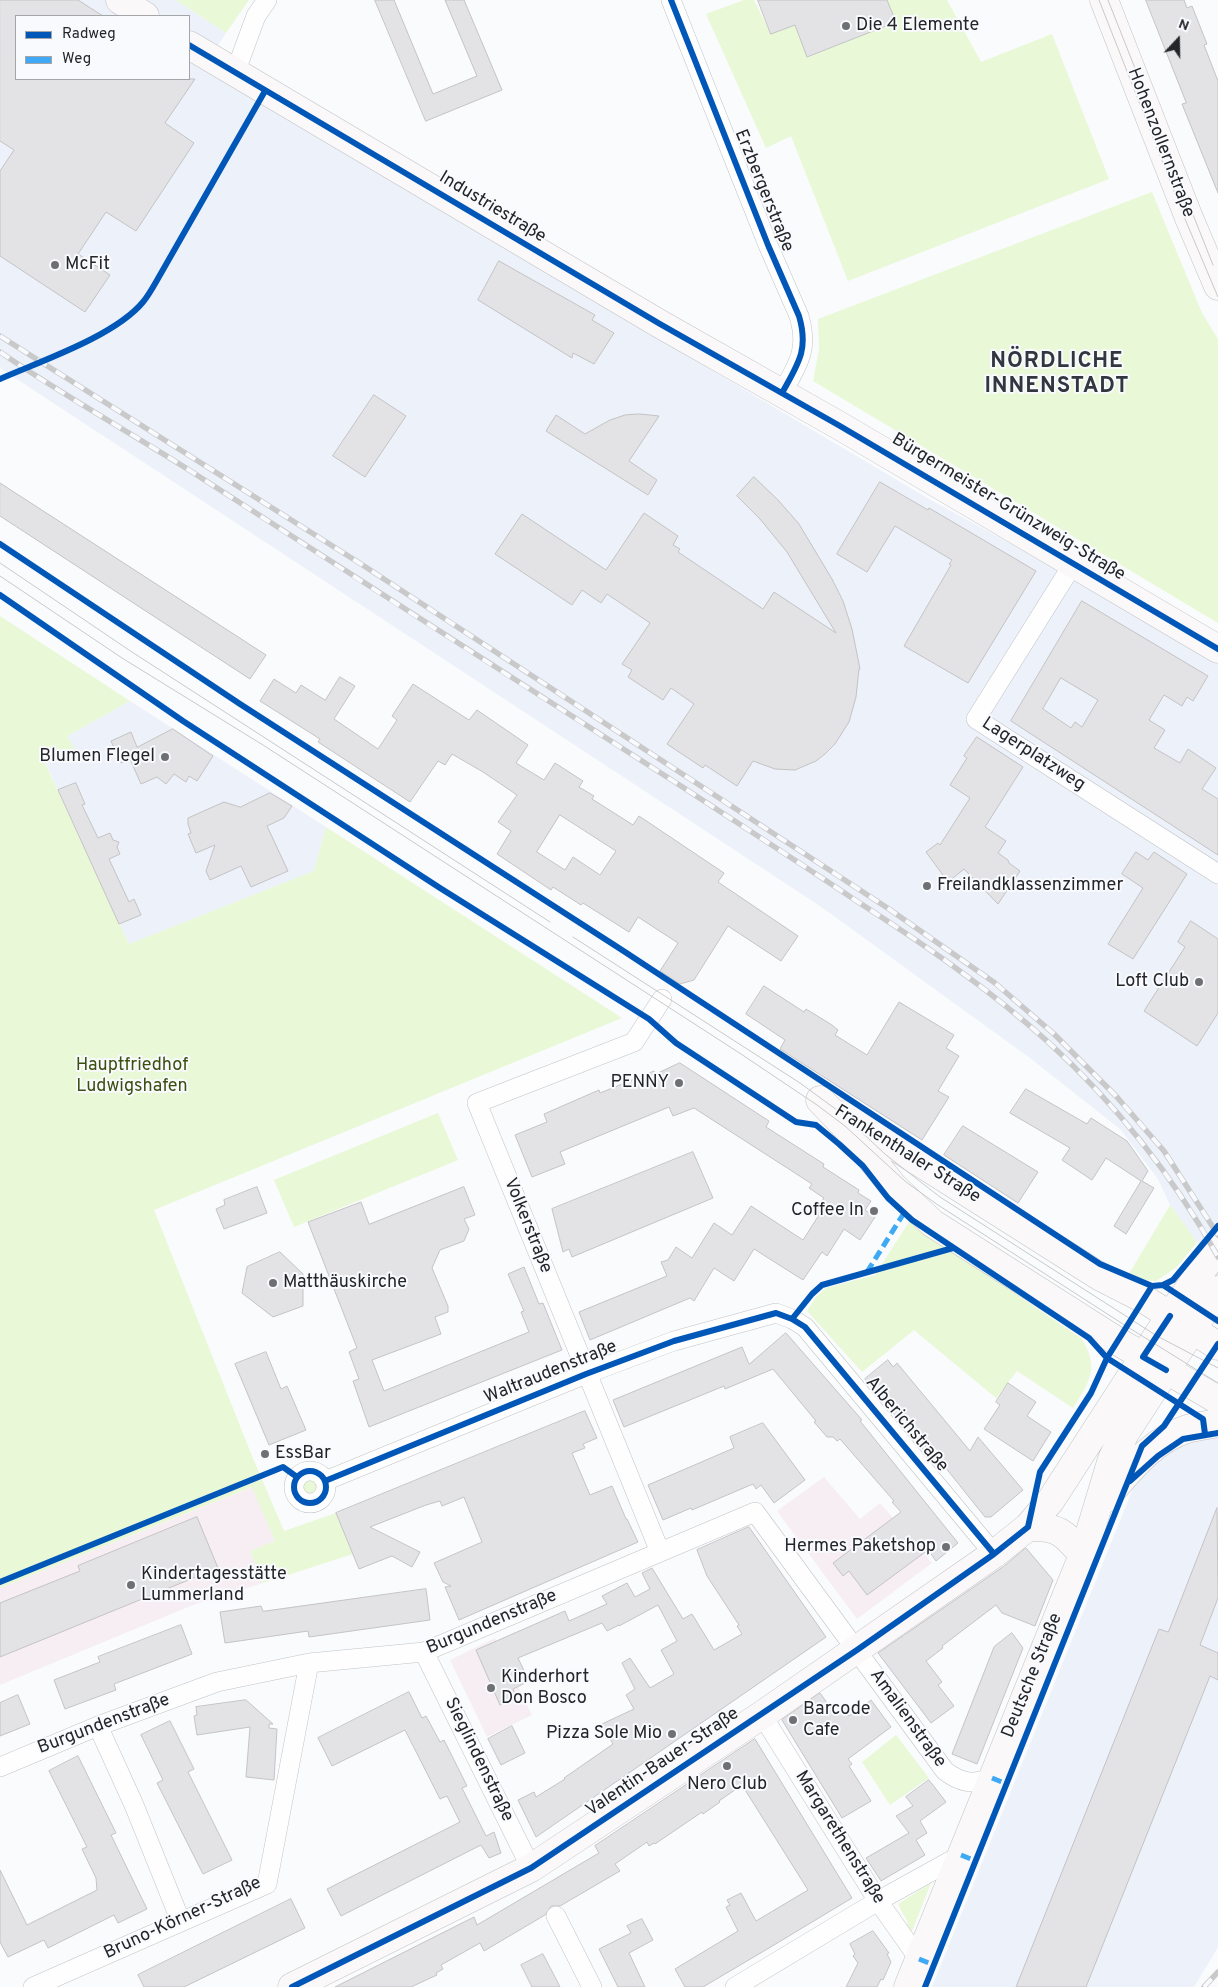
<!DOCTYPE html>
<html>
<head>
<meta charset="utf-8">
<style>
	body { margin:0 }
	#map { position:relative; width:1218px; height:1987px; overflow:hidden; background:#f9fbfd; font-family:Overpass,sans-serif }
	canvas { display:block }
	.legend { position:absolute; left:15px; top:15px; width:175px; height:65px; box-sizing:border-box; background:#f8fafe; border:1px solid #a3a5a9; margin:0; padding:6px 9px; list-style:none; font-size:15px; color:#232529 }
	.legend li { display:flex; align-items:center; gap:10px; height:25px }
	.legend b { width:25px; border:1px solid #a3a5a9 }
	.north { position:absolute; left:1153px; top:15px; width:50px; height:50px; -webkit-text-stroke:4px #f8fafe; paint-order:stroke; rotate:21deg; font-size:14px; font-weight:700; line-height:20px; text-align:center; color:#232529 }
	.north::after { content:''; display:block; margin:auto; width:18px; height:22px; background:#232529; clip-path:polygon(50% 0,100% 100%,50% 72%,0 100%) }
</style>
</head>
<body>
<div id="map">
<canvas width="1218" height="1987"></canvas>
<ul class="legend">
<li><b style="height:6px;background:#0057b8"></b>Radweg</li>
<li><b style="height:6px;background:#3fa9f5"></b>Weg</li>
</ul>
<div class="north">N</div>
</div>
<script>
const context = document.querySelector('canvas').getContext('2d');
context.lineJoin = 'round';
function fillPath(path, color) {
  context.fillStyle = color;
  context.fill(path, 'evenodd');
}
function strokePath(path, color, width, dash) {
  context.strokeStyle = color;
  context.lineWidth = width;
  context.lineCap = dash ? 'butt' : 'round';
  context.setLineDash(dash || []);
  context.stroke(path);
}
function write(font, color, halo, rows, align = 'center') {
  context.font = font + ' Overpass,sans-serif';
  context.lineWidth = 4;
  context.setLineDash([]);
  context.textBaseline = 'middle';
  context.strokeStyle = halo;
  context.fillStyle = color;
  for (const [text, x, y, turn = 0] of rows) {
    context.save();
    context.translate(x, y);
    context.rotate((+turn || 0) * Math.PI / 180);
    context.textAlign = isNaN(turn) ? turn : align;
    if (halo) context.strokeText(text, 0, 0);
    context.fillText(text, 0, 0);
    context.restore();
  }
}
fillPath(new Path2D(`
	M0 0H176L226 33 203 69 929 499 1066 574 1218 664V1279L1197 1242 1170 1205 1158 1179 1120 1129 1030 1058 820 906 0 368ZM16 16H189V79H16Z
	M130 701 326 827 314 871 129 944 45 762 74 749 67 736Z
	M1218 1434V1947L1194 1987H932L1134 1486 1164 1456 1187 1441Z`), '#ecf1fa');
fillPath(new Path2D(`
	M824 1477 860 1519 880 1503 932 1563 857 1619 777 1511Z
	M253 1487 275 1541 250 1551 263 1583 193 1605 0 1685V1588Z
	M495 1638 532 1715 487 1737 450 1660Z`), '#f7eef4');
fillPath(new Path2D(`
	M176 0H249L226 33Z
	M744 0H754L771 34 795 25 808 57 895 22 887 0H947L981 62 1052 34 1109 179 848 281 791 136 766 148 706 14Z
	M1152 192 1202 313 1218 339V623L813 381 819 350 818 319Z
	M0 616 130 701 67 736 75 749 45 763 129 944 314 871 326 827 622 1018 154 1210 252 1456 284 1531 336 1513 353 1554 263 1583 250 1551 275 1541 252 1487 0 1588Z
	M438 1113 458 1160 294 1227 274 1180Z
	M1170 1205 1197 1242 1177 1267 1156 1281 1126 1279Z
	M909 1222 1081 1338C1100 1367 1090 1381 1073 1408L1017 1371 996 1398 914 1330 862 1372 807 1311 816 1297 826 1288 875 1275Z
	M294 1487a16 16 0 1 1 32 0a16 16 0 1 1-32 0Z
	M896 1735 929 1778 890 1805 862 1762Z
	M931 1883 910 1936 903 1927 908 1923 898 1904Z`), '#e9f8d6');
const building = new Path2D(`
	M0 0H78L103 16H16V79H195L165 123 194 143 136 231 106 212 78 254 110 275 85 312 0 256V171L14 150 0 141Z
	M375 0H394L433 94 477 76 445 0H464L502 90 426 121Z
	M758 0H887L896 22 807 57 795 25 771 34Z
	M1146 0H1184L1187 8 1192 6 1207 44 1204 45 1218 81V193L1182 104 1186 103Z
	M499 261 595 315 592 320 614 333 594 364 573 353 572 358 478 300Z
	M374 395 406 416 365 477 333 456Z
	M640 414 659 416 629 461 657 480 648 495 546 431 556 415 585 434 610 420 625 415Z
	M754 477 778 500 799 524 832 579 843 601 852 629 860 669H859L856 697 849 722 835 744 825 754 816 761 795 770 775 769 753 761 737 786 705 765 703 768 667 744 694 704 671 688 663 700 628 677 632 670 622 664 650 623 607 594 601 603 582 590 572 605 495 554 522 514 606 570 644 513 678 536 673 545 680 549 678 552 763 609 774 592 836 633 787 552 760 519 737 496Z
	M880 482 928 510 929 508 1036 571 968 683 904 646 951 565 949 564 952 560 895 526 867 572 837 554Z
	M0 483 266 655 250 679 0 516Z
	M1082 601 1208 676 1193 701 1187 697 1182 706 1164 695 1149 720 1165 730 1154 748 1180 763 1188 749 1216 768 1202 789 1218 799V855L1011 721ZM1061 678 1098 700 1082 727 1075 722 1071 728 1043 709Z
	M340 677 355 686 334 719 378 749 397 720 392 716 413 684 469 720 477 710 528 745 516 763 544 780 555 763 583 781 579 787 594 796 592 799 633 825 639 816 724 873 718 882 798 936 781 961 728 926 694 980 680 984 660 971 678 943 638 917 629 932 583 903 581 905 553 887 551 890 497 854 511 831 498 822 517 795 483 772 452 754 445 765 438 761 410 802 318 742 320 739 260 701 274 679 296 693 301 685 325 700ZM560 815 616 851 600 875 573 857 565 870 537 852Z
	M173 729 213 756 197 781 189 776 186 782 174 774 166 784 157 777 141 784 130 759 121 763 111 741 131 732 137 747Z
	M977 737 1023 767 985 827 1006 841 998 853 1008 860 1009 863 1020 871 998 904 964 869 948 882 926 852 938 843 940 845 970 798 950 785 967 758 964 756Z
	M76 783 85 804 82 805 98 838 110 833 113 840 119 842 117 847 120 854 109 859 129 902 134 899 141 915 119 924 58 790Z
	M270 793 292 806 284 818 267 826 288 871 251 887 241 866 210 880 206 871 215 845 196 853 188 834 191 833 188 824V818L224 802 240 807Z
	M1136 852 1148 860 1154 852 1187 874 1133 959 1108 944 1143 888 1122 874Z
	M1191 921 1218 939V1013L1197 1046 1144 1011 1185 947 1178 942Z
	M764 986 804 1012 806 1009 832 1025 838 1030 835 1035 867 1055 899 1002 954 1035 946 1048 959 1056 938 1091 949 1097 922 1140 780 1049 785 1040 746 1014Z
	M680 1063 769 1121 766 1127 824 1164 823 1167 859 1190 858 1193 871 1201 865 1210 875 1217 860 1240 844 1229 827 1256 822 1252 803 1280 754 1249 734 1281 714 1268 694 1301 690 1298 590 1340 579 1312 667 1276 661 1262 668 1260 676 1247 692 1258 714 1223 732 1235 751 1206 803 1240 819 1215 814 1212 824 1198 809 1188 812 1184 694 1108 673 1116 669 1107 560 1152 565 1164 532 1177 515 1135 547 1122 544 1114 599 1090 600 1093 654 1071 655 1074Z
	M1026 1089 1087 1124 1091 1118 1127 1141 1148 1171 1142 1181 1154 1188 1126 1234 1114 1226 1141 1181 1106 1158 1092 1180 1062 1160 1070 1148 1010 1113Z
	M963 1126 1038 1172 1018 1203 944 1155Z
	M693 1152 713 1198 572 1257 569 1249 563 1252 552 1209Z
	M257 1187 267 1213 224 1229 216 1209 225 1205 224 1200Z
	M464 1187 475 1215 464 1219 469 1229 464 1241 440 1250 432 1268 448 1306V1312L435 1317 441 1334 372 1360 384 1391 529 1332 521 1312 524 1311 508 1274 524 1267 539 1304 543 1303 562 1350 369 1427 353 1381 359 1379 349 1352 357 1348 308 1222 361 1202 369 1224Z
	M280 1252 303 1274V1306L273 1317 242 1293 247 1267Z
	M786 1333 862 1420 860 1421 958 1543 936 1561 928 1550 867 1595 849 1571 843 1576 833 1563 901 1512 892 1502 894 1501 840 1439 837 1441 833 1437H827L814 1422 816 1421 773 1369 725 1389 724 1386 624 1427 613 1400 742 1347 749 1364Z
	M266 1352 281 1389 287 1386 306 1430 269 1445 235 1364Z
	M888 1360 893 1367 897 1363 970 1451 978 1437 1023 1490 991 1517H985L945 1467 941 1471 865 1379Z
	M1008 1383 1036 1402 1027 1416 1051 1432 1033 1461 984 1429 1000 1405 996 1402Z
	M585 1411 597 1438 583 1444 585 1448 572 1453 590 1495 612 1486 626 1519H627L638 1542 459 1620 445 1587 451 1586 443 1582 434 1563 482 1542 464 1497 442 1506 440 1501 426 1505 370 1527 420 1552 412 1567 392 1556 359 1569 336 1513Z
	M763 1423 805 1480 774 1503 761 1485 756 1489 753 1484 692 1510 691 1508 663 1520 648 1485 734 1448 730 1437Z
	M1217 1508 1218 1598 1200 1645 1218 1653V1680L1210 1676 1086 1987H1016L1159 1629 1168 1632Z
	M197 1517 218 1568 0 1657V1603L80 1571 78 1566Z
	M749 1527 826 1637 536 1837 518 1800 534 1792 536 1797 565 1779 564 1778 613 1744 602 1724 634 1709 626 1695 635 1689 622 1663 630 1658 650 1688 674 1674 661 1650 677 1641 658 1605 619 1626V1625L607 1631 602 1623 518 1658 529 1681 513 1689 516 1698 500 1705 476 1650 565 1611 569 1621 607 1604 602 1596 627 1583 635 1597 650 1589 642 1573 652 1568 683 1619 692 1614 714 1650 742 1634 737 1626 739 1625 707 1576 697 1550Z
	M1026 1548 1053 1580 1035 1626 1002 1613 996 1605 942 1646 943 1648 926 1661 942 1682 938 1685 954 1706 931 1723 878 1653 1003 1567Z
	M426 1589 430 1620 309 1637 308 1631 225 1643 220 1612 261 1606 263 1611Z
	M181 1625 192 1654 114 1684 116 1690 65 1709 54 1680 100 1662 98 1657Z
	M1012 1633 1023 1648 977 1764 952 1754 994 1647Z
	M409 1692 422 1718 426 1716 440 1742 444 1740 467 1786 462 1788 486 1836 494 1832 501 1853 489 1858 481 1845 341 1916 327 1889 460 1822 447 1796 440 1799 405 1730 332 1766 318 1738Z
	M820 1693 835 1714 843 1707 849 1716 871 1700 891 1727 848 1759 852 1764 849 1766 871 1801 842 1818 782 1720Z
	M18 1695 30 1724 0 1736V1703Z
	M246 1700 273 1724H269V1728L277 1729 274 1780 246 1777 250 1727 197 1735 194 1716 197 1715 196 1707Z
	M170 1721 194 1769 188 1772 232 1860 203 1874 157 1783 163 1780 141 1735Z
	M512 1726 525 1753 501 1765 488 1739Z
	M755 1739 852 1898 769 1948 703 1987H685L675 1969 738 1931 726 1907 730 1905 727 1900 741 1893 756 1921 808 1890 742 1785 719 1801 720 1802 703 1814 702 1812 655 1844 654 1843 649 1846 647 1842 615 1864 620 1871 560 1906H551L545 1915 484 1951 480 1943 441 1965 443 1969 436 1973 437 1975 411 1987H335L474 1917 477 1925 599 1853 595 1846Z
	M78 1756 116 1833 111 1835 147 1909 118 1923 114 1915 48 1948 44 1940 8 1957 0 1942V1870L27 1925 97 1890 96 1878 82 1849 87 1847 49 1771Z
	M929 1780 946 1802 920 1821 927 1833 916 1840 925 1855 881 1881 866 1858 909 1833 896 1816 913 1806 906 1797Z
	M291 1899 305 1928 184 1987H144L138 1975Z
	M642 1919 653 1940 629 1953 645 1987H618L599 1949 631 1933 627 1926Z
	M873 1931 889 1953 887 1954 891 1962 883 1980 881 1979 877 1987H846L858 1963 853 1956 855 1954 850 1944Z
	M543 1954 555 1977 560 1987H532L521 1965Z`);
fillPath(building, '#e3e2e4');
strokePath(building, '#c4c3c5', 1);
const street = new Path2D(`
	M671 0 768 245 799 316C809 350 798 364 782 393
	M235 73 256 16 267 0
	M1073 564 976 719 1218 874
	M294 1487a16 16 0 1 1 32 0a16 16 0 1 1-32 0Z
	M325 1481 586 1374 674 1341 776 1313 792 1319 805 1327 994 1554
	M660 1552 477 1103 634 1042 662 999
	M424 1652 531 1868
	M762 1715 878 1901 919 1959
	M98 1726 134 1805 181 1922
	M0 1767 98 1726 217 1682 309 1663 424 1652 755 1512 945 1771C961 1783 973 1785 992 1778
	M556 1916 592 1987
	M33 1987 267 1884 309 1663
	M735 1987 878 1901 961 1855`);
const secondary = new Path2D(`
	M120 0 145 16
	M1104 0 1189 218 1218 286
	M189 45 660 324 840 426 1218 649
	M820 1100 845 1126 893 1186 932 1223 1117 1341 1218 1400
	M845 1115 1099 1276 1144 1299 1218 1346
	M1105 1499C1128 1472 1152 1440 1187 1429 1197 1426 1208 1425 1218 1423
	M1028 1527C1059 1526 1064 1533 1083 1555
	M292 1987 531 1868 762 1715 994 1554 1028 1527 1051 1500 1170 1316 1218 1247
	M908 1987 1083 1555 1112 1459 1125 1433 1218 1290`);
strokePath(street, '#c1c3c6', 20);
strokePath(secondary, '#c1c3c6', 29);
strokePath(street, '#fefeff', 19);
strokePath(secondary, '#faf8f8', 28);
strokePath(new Path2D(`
	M1099 0 1185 219 1218 297
	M1108 0 1213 265
	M0 563 132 652 550 922
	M0 576 122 658 263 745 741 1054 817 1105 845 1126 906 1182 938 1205 1126 1326 1218 1383
	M573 937 800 1083 841 1113 886 1155 940 1197 1157 1336 1218 1368`), '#c9c9ca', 1);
const rail = new Path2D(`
	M0 336 361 564 889 909 995 983 1054 1034 1116 1096 1164 1151 1218 1235
	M0 352C61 394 126 430 189 470 353 576 517 681 681 786 739 824 797 861 855 900 922 943 988 988 1047 1041 1115 1103 1174 1177 1218 1257
	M1204 1987 1218 1972`);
strokePath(rail, '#c9c9ca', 5.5);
strokePath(rail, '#f8fafe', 4, [11]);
strokePath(new Path2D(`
	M867 1272 904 1213
	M992 1778 1007 1784
	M961 1855 976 1861
	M919 1959 934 1965`), '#3fa9f5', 5, [10, 5]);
strokePath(new Path2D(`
	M671 0 768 245 799 316C809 350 798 364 782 393
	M189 45 660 324 840 426 1218 649
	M0 379C41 361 115 336 143 302 148 296 152 289 156 282L265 91
	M0 544 240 704 622 950 1100 1264 1152 1286 1163 1285 1173 1280 1218 1226
	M0 595 183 721 440 888 649 1019 676 1043 796 1122 816 1125 839 1144 863 1166 888 1198 912 1220 1089 1338 1107 1358 1203 1419 1205 1434
	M1163 1285 1218 1321
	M792 1319 812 1294 822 1285 953 1248
	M1166 1370 1143 1357 1170 1316
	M294 1487a16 16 0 1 1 32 0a16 16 0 1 1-32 0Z
	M325 1481 586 1374 674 1341 776 1313 792 1319 805 1327 994 1554
	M1130 1481 1158 1456 1183 1439 1218 1433
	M0 1582 283 1467 297 1477
	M292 1987 531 1868 857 1650 994 1554 1028 1527 1040 1472 1091 1393 1107 1358 1152 1286
	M925 1987 1142 1446 1164 1426 1218 1344`), '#0057b8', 6);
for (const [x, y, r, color] of [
	[846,26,5,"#6e7073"],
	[55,265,5,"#6e7073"],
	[165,757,5,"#6e7073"],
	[927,886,5,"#6e7073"],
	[1199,982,5,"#6e7073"],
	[679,1083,5,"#6e7073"],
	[874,1211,5,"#6e7073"],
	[273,1283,5,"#6e7073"],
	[265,1454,5,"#6e7073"],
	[946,1547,5,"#6e7073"],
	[131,1585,5,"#6e7073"],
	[491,1688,5,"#6e7073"],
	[793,1720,5,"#6e7073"],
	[672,1734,5,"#6e7073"],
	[727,1766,5,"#6e7073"]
]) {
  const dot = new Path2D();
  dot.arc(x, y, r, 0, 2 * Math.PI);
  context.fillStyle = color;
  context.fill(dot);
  strokePath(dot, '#f8fafe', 2);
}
write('18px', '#232529', '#f8fafe', [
	["Die 4 Elemente",856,26],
	["McFit",65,265],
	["Blumen Flegel",155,757,"right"],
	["Freilandklassenzimmer",937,886],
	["Loft Club",1189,982,"right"],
	["PENNY",669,1083,"right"],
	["Coffee In",864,1211,"right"],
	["Matthäuskirche",283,1283],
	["EssBar",275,1454],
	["Hermes Paketshop",936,1547,"right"],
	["Kindertagesstätte",141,1575],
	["Lummerland",141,1596],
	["Kinderhort",501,1678],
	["Don Bosco",501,1699],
	["Barcode",803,1710],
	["Cafe",803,1731],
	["Pizza Sole Mio",662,1734,"right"],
	["Nero Club",727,1785,"center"]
], 'left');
write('18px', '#232529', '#f8fafe', [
	["Hohenzollernstraße",1160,143,69],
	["Erzbergerstraße",763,191,68],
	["Industriestraße",492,208,31],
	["Bürgermeister-Grünzweig-Straße",1008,508,31],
	["Lagerplatzweg",1033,755,33],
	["Frankenthaler Straße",907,1155,32],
	["Volkerstraße",527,1226,68],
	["Waltraudenstraße",551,1373,-22],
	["Alberichstraße",906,1425,50],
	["Burgundenstraße",492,1623,-23],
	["Deutsche Straße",1033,1676,-68],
	["Amalienstraße",907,1719,54],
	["Burgundenstraße",104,1725,-21],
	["Sieglindenstraße",478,1760,64],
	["Valentin-Bauer-Straße",663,1763,-34],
	["Margarethenstraße",839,1838,58],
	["Bruno-Körner-Straße",183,1919,-25]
]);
write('18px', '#3c500d', '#f8fafe', [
	["Hauptfriedhof",132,1066],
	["Ludwigshafen",132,1087]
]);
context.letterSpacing = '1px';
write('bold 22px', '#32363e', '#f8fafe', [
	["NÖRDLICHE",1057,363],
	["INNENSTADT",1057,388]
]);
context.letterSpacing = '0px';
</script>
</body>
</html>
